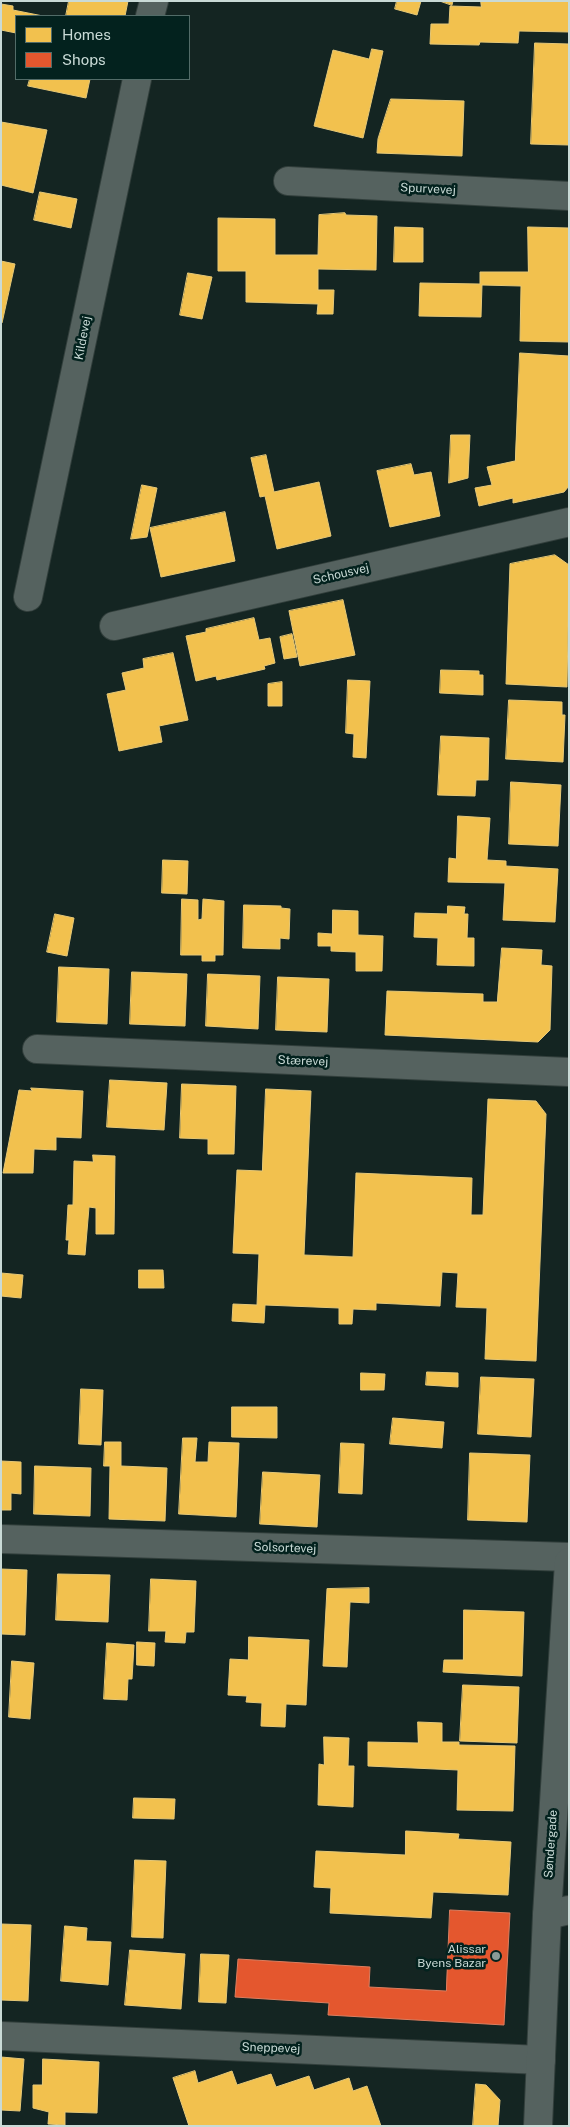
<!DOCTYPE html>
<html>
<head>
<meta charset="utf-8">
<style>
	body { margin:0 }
	#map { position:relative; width:570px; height:2127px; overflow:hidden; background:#142522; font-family:"Public Sans",sans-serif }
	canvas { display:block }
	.frame { position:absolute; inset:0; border:2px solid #c9dad6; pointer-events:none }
	.legend { position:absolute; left:15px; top:15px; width:175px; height:65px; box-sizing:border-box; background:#03221e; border:1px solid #526c68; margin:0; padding:6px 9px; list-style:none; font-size:15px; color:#c9dad6 }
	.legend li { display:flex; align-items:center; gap:10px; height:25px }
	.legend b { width:25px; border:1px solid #526c68 }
</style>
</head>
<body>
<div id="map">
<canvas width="570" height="2127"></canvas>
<div class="frame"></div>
<ul class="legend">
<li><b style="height:14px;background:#f2c14e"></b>Homes</li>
<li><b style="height:14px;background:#e4572e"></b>Shops</li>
</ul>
</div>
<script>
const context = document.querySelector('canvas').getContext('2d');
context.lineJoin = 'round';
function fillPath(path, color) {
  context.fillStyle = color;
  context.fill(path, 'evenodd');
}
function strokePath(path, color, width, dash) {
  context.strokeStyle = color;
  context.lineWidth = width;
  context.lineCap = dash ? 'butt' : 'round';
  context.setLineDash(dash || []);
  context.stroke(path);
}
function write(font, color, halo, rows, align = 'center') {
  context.font = font + ' "Public Sans",sans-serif';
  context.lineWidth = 5;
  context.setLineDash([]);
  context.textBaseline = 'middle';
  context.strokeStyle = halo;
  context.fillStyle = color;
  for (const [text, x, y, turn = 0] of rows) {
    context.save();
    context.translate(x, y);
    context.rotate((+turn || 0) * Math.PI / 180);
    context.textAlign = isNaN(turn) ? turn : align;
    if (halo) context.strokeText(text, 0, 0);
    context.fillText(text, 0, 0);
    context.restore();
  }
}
const homes = new Path2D(`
	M69 1H128L125 16H66Z
	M397 1H421L417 15 395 9Z
	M440 1H453L452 5Z
	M481 1H569V32L519 31 518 43 480 42 479 45 430 44 431 24H449L450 6 481 7Z
	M1 4 13 6V10L43 16H16V33L1 30Z
	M535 43 569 44V145L531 144Z
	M372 49 383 51 363 138 314 126 333 50 369 59Z
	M30 79H90L86 98 28 86Z
	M391 99 464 101 462 156 377 153 378 139Z
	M1 122 47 130 33 193 1 185Z
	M40 192 77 199 71 228 34 220Z
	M345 213 346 215 377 216 376 270 318 269V290H334L333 314H317L318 304 246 302V271H218V218L275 219V255H318L319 215Z
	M395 227 423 228V262H394Z
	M528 227 569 228V342L520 341 521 286 482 285 481 317 419 316 420 283 480 284V272H528Z
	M1 261 15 264 2 323H1Z
	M188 273 212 277 202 319 180 315Z
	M520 353 569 356V486L564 492 513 503V498L479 506 475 488 492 485 487 467 515 461Z
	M451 435H470L468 478 449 483Z
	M266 455 274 492 319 482 331 536 277 549 265 496 260 497 251 458Z
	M411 464 414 475 431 472 440 516 390 527 377 471Z
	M142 485 157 488 147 537 131 539Z
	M225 512 235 561 161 577 150 528Z
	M555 555 569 565 567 687 506 684 510 564Z
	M343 600 355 655 300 666 289 611Z
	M254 618 259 640 270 638 275 663 264 666 265 669 217 680 216 676 196 681 186 636 206 632V629Z
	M292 634 297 657 284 659 280 637Z
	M173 653 188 720 159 726 162 742 119 751 107 694 126 690 122 673 144 668 143 659Z
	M441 670 479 671V675H483V695L440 693Z
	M348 680 370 681 366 758 353 757 354 734 346 733Z
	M282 682V706H268V684Z
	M509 700 562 702V715H565L563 762 506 759Z
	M441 736 489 738 488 780H476L475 796 438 795Z
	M511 782 561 785 558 846 509 844Z
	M458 816 490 818 487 860 506 861V866L558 869 555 922 503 920 505 883 448 882 449 858 456 859Z
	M163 860 188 861 187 894 162 893Z
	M182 899 198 900V920L202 919 203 899 224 901 223 955H215V961H202V955H181Z
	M244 905 281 906V908L290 909 289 939 280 938V949L243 948Z
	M448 906 465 907 464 914H468L467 938H474V966L437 965 438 938 414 937 415 913 447 914Z
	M333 910 358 911V935L383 936 382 971H356V952L331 951V946H318V933L332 934Z
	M55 914 74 918 67 956 47 952Z
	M502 948 542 950 541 965 552 966 550 1030 538 1042 385 1035 387 991 483 994V1002H497Z
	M59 967 109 969 107 1024 57 1022Z
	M132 972 187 974 185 1026 130 1024Z
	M208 974 260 976 258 1029 206 1026Z
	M278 977 329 979 327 1032 276 1030Z
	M110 1080 167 1083 164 1130 107 1127Z
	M182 1084 236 1086 234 1154H208V1139L180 1138Z
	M31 1088 83 1091 81 1138 56 1137V1150L34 1149 33 1173H3L19 1090 32 1091Z
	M266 1089 311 1091 304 1255 353 1257 356 1173 472 1178 471 1215H483L488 1099 536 1101 546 1114 536 1361 485 1359 487 1308 456 1307 458 1273 442 1272 440 1306 376 1303V1310L353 1309 352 1324H339V1308L265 1305 264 1323 232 1321 233 1304 257 1305 259 1254 233 1253 237 1170 262 1171Z
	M93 1155 115 1156 114 1234H96V1208L89 1207 85 1255 68 1254 69 1240H66L68 1205H73L74 1161 93 1162Z
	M139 1270H163L164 1288H139Z
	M1 1273 23 1275 21 1298 1 1296Z
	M427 1372 458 1373V1387L426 1385Z
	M361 1373 385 1374 384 1390H361Z
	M481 1377 534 1379 531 1437 478 1434Z
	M81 1389 103 1390 101 1445 79 1444Z
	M232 1407H277V1438L232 1437Z
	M393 1418 444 1422 442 1448 390 1444Z
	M183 1438H197L195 1462H208L209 1442 239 1443 236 1517 179 1514Z
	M105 1442H121V1466L167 1468 165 1521 109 1519 110 1466H104Z
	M341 1443 364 1444 362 1494 339 1493Z
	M470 1453 530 1455 527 1522 468 1520Z
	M1 1461 21 1462V1494L11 1493V1510H1Z
	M35 1466 91 1468 90 1516 34 1514Z
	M263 1472 320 1475 317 1527 260 1524Z
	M1 1569 27 1570 25 1635 1 1634Z
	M58 1574 110 1575 108 1622 56 1620Z
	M151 1579 196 1581 194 1632H186L185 1643 165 1642 166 1631H149Z
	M369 1588V1603L350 1602 347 1667 323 1666 327 1589Z
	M464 1610 524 1612 522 1676 443 1672 444 1660H463Z
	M249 1637 309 1640 306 1705 286 1704 285 1727 261 1726 262 1703 246 1702 247 1696 228 1695 230 1659 248 1660Z
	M137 1642 155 1643 154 1666 137 1665Z
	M107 1643 134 1645 132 1679H128L127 1700 104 1699Z
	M12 1661 34 1663 30 1719 9 1717Z
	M463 1685 519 1687 517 1743 460 1741Z
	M418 1722 442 1723V1742H459V1745L515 1746 513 1811 457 1810 458 1770 368 1766V1742L418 1743Z
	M324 1737 349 1738 348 1766H354L353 1807 318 1805 319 1764 324 1765Z
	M134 1798 175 1799 174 1819 133 1818Z
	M406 1831 459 1834 458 1839 511 1842 508 1895 433 1892 431 1918 330 1913 331 1888 314 1887 316 1851 405 1855Z
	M135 1860 166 1861 163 1938 132 1937Z
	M1 1924 31 1925 28 2001 1 2000Z
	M65 1926 87 1928 86 1941 111 1942 108 1985 61 1981Z
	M130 1950 185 1954 181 2009 125 2005Z
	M201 1954 229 1955 226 2003 199 2002Z
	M1 2057 24 2059 20 2111 1 2110Z
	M43 2059 99 2062 97 2113 65 2112V2125L48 2124 49 2112 33 2108V2085H42Z
	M195 2071 198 2083 232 2071 237 2085 271 2074 276 2087 309 2076 314 2090 349 2078 353 2091 367 2086 381 2126H189L173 2078Z
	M476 2084 486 2085 500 2100 498 2126H473Z`);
fillPath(homes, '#f2c14e');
strokePath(homes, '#e6c877', 1);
const shops = new Path2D(`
	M450 1910 510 1913 504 2025 328 2015 329 2003 235 1997 238 1959 370 1967 369 1987 446 1991Z`);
fillPath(shops, '#e4572e');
strokePath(shops, '#dc7e60', 1);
const minor = new Path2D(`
	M150 16 154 1
	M288 181 569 196
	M28 597 137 79
	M114 626 569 522
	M37 1049 569 1072
	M1 1539 569 1557
	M547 1915 569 1910
	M1 2036 541 2060`);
const tertiary = new Path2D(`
	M538 2126 547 1915 569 1562`);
strokePath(minor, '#323f3c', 30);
strokePath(tertiary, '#323f3c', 30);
strokePath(minor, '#55625f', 28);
strokePath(tertiary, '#55625f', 28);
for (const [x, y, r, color] of [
	[496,1956,5,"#8a9b97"]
]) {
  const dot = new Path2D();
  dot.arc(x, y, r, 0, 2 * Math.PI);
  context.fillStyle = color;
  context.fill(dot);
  strokePath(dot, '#03221e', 2);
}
write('12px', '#c9dad6', '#03221e', [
	["Spurvevej",428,189,3],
	["Kildevej",83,338,-79],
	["Schousvej",341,574,-13],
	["Stærevej",303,1061,2],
	["Solsortevej",285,1548,2],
	["Søndergade",551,1844,-86],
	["Sneppevej",271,2048,2]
]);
write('12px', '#c9dad6', '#03221e', [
	["Alissar",486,1949],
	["Byens Bazar",486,1963]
], 'right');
</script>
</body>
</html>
